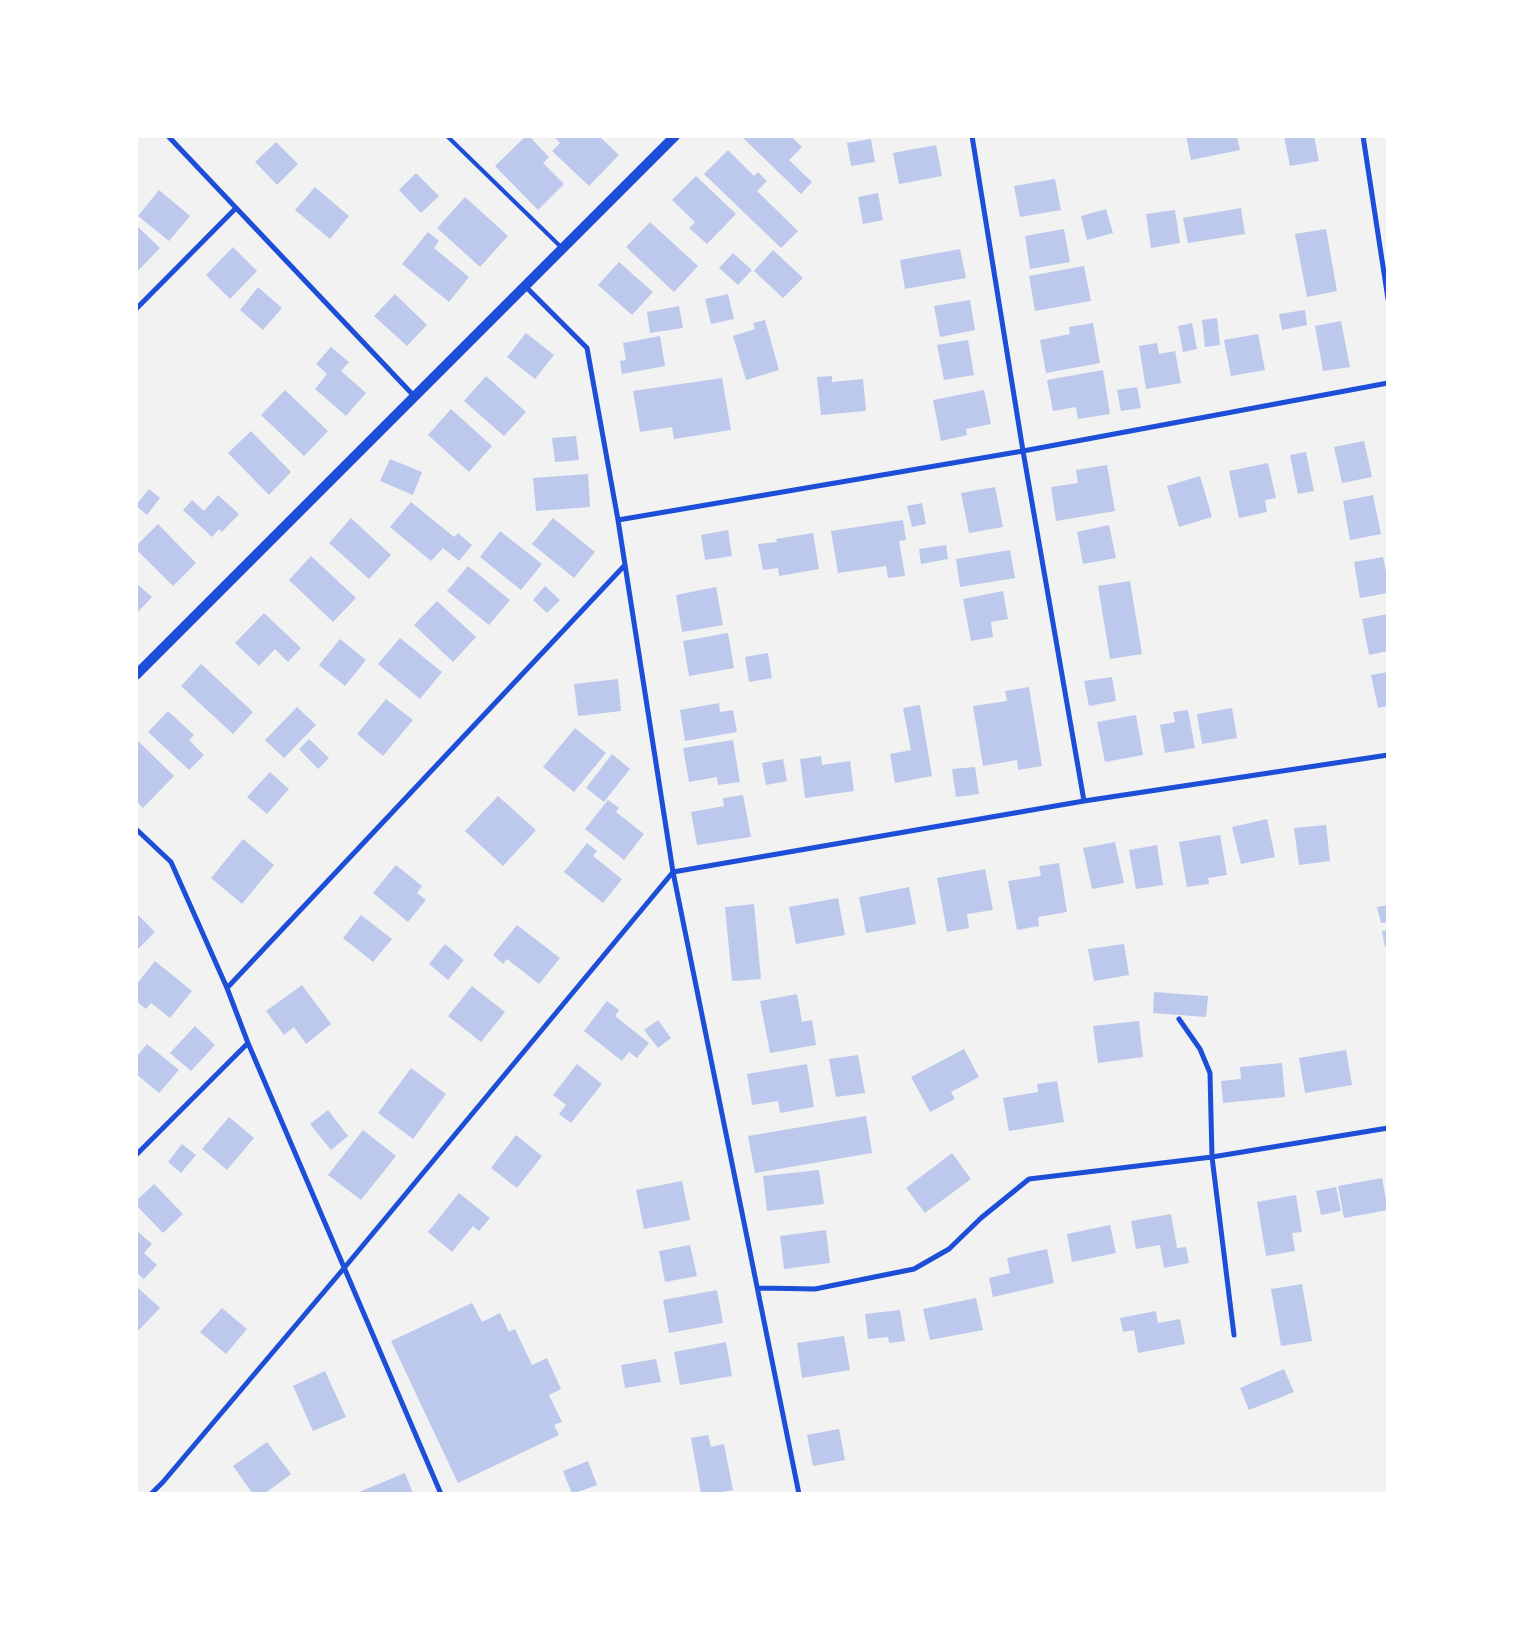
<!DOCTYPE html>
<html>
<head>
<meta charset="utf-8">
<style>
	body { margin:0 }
	#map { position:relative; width:1524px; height:1630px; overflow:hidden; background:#f2f2f2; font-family:"Roboto Serif",serif }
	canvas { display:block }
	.frame { position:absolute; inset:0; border:138px solid #fff; pointer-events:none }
</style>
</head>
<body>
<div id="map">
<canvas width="1524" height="1630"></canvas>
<div class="frame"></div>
</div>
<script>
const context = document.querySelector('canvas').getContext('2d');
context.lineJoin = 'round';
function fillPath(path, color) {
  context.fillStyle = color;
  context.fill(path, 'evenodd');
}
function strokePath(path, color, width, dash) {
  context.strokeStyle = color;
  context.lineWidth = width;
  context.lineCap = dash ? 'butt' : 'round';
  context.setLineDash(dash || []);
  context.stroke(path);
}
fillPath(new Path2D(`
	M526 136H529L549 157 543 163 564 184 538 210 495 166Z
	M553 136H599L619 155 589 186 552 151 560 143Z
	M741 136H791L802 147 789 160 812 182 801 194Z
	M1186 136H1237L1240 150 1191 160Z
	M1284 136H1314L1319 161 1290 166Z
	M871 139 875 162 851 166 847 143Z
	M276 142 298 164 277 185 255 162Z
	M936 145 942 176 899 184 893 153Z
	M728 150 754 176 758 172 767 181 757 191 798 231 781 248 704 174Z
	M416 173 439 196 421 213 399 190Z
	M696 176 736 214 707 244 689 228 695 222 672 200Z
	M1055 179 1061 210 1020 217 1014 186Z
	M315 187 349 216 330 239 295 210Z
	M159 190 190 216 169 241 138 216Z
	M878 193 883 220 863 224 858 197Z
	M465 197 508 236 480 267 437 228Z
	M1241 208 1245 234 1188 243 1183 218Z
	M1106 209 1113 233 1087 240 1081 216Z
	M1175 210 1180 243 1151 248 1146 214Z
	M650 222 698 266 674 292 626 247Z
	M136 225 160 248 136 273Z
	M1064 229 1070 262 1030 269 1025 236Z
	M1326 229 1337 291 1307 297 1295 234Z
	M428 232 439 241 434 248 469 277 449 302 402 264Z
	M233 247 257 271 230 299 206 275Z
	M960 249 966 278 905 289 900 260Z
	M773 250 803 278 783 298 754 271Z
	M733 253 752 270 738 285 719 268Z
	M619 262 653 292 632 315 598 285Z
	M1084 266 1091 301 1035 311 1029 276Z
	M258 287 282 308 263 330 240 310Z
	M395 294 427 325 407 346 374 316Z
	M728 294 734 319 711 324 705 299Z
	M970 300 975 330 940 337 934 306Z
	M679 306 683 328 650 333 647 312Z
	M1305 310 1307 325 1282 330 1279 314Z
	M1217 318 1220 345 1205 347 1202 320Z
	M765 320 779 370 746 380 733 336 755 329 753 323Z
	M1341 321 1350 367 1323 371 1315 326Z
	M1093 323 1100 363 1046 373 1040 340 1070 334 1069 327Z
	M1192 323 1197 349 1183 352 1178 326Z
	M526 333 554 355 535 379 507 357Z
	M1258 334 1265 370 1231 376 1224 340Z
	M660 336 665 366 622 374 620 361 626 360 623 343Z
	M968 340 974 375 944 380 937 345Z
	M1157 343 1159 354 1175 351 1181 383 1146 389 1139 346Z
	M331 347 349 362 341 371 366 393 346 416 315 389 327 374 316 364Z
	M1103 370 1110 414 1078 419 1076 407 1053 411 1047 380Z
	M486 376 526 412 504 436 464 401Z
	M832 376V382L863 379 866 411 821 415 817 377Z
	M722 378 731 430 674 439 672 427 640 432 633 391Z
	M1137 387 1141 408 1121 411 1117 390Z
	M285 390 328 431 304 456 261 415Z
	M984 390 991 424 966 429 967 435 941 441 933 400Z
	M451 409 492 446 469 472 428 435Z
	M251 431 291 472 269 495 228 453Z
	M576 436 579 460 555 462 552 438Z
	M1364 441 1372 477 1342 483 1334 447Z
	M1306 452 1314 491 1298 494 1290 455Z
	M390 459 422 472 413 495 380 481Z
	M1268 463 1276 498 1265 500 1267 512 1239 518 1229 471Z
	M1107 465 1115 511 1056 521 1051 487 1078 483 1076 470Z
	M588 474 590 507 536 511 533 478Z
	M1200 476 1212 517 1179 527 1167 486Z
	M995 487 1003 527 969 533 961 493Z
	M149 489 160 498 147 515 136 506V505Z
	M218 495 239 514 222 532 219 529 212 537 183 510 192 500 204 511Z
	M1373 495 1381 534 1350 540 1343 501Z
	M411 502 454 537 458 533 472 545 459 561 443 548 431 561 390 527Z
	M922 503 926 524 912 527 907 506Z
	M351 518 391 555 369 579 329 543Z
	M553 518 595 552 574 578 532 544Z
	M903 520 906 540 899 541 905 576 888 578 886 566 838 573 831 531Z
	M158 524 196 563 173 586 136 549V546Z
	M1109 525 1116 558 1083 564 1077 532Z
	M728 530 732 556 705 560 701 535Z
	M500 531 542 564 521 590 480 557Z
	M813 533 819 569 779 576 778 568 763 570 758 544 777 542 776 539Z
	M946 545 948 559 921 564 919 549Z
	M1010 550 1015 578 960 587 956 559Z
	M311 556 356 598 333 622 289 580Z
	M1383 557 1388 581V593L1360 598 1354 562Z
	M468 566 510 600 489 625 447 591Z
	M1130 581 1142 654 1110 659 1098 586Z
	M136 583 152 597 136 614Z
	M545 586 560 600 547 613 533 600Z
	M716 587 723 625 682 632 676 595Z
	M1003 591 1008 619 991 622 993 637 971 641 963 599Z
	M437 601 476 637 453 662 414 625Z
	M264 613 301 648 288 662 275 649 259 666 235 643Z
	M1388 614V651L1369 655 1362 619Z
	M728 633 734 668 689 676 683 641Z
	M400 638 442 672 420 699 378 664Z
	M340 639 366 660 345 686 319 665Z
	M768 653 772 678 749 682 745 657Z
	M201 664 253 712 233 734 181 686Z
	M1388 672V706L1378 708 1371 675Z
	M1112 677 1116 701 1089 706 1084 681Z
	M618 679 621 711 578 716 574 684Z
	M1029 687 1042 766 1018 770 1017 760 983 766 973 706 1007 701 1005 691Z
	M386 699 413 720 383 756 357 734Z
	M719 703 720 712 733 710 737 732 685 741 680 710Z
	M920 705 932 776 895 783 890 754 911 750 903 708Z
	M297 707 316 725 284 758 265 740Z
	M1232 708 1237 738 1202 744 1197 714Z
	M1188 710 1195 748 1165 753 1160 725 1175 722 1173 712Z
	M168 711 194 735 189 740 204 755 189 770 148 732Z
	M1136 715 1143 755 1105 762 1097 722Z
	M575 728 606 753 574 792 543 767Z
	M136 739 174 776 143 808 136 801Z
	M309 739 329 758 318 769 299 749Z
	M733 740 740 782 718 785 717 777 689 782 683 748Z
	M612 754 630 769 604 802 586 788Z
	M821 756 822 765 850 761 854 791 805 798 800 759Z
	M783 759 787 781 766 785 762 763Z
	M975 767 979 794 956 797 952 769Z
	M270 772 289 789 267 814 247 797Z
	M743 795 751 837 697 845 691 812 724 806 723 798Z
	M498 796 536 830 503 866 465 831Z
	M608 800 619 808 616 812 644 834 624 860 585 829Z
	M1267 819 1275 857 1241 864 1232 827Z
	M1326 825 1330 861 1299 865 1294 828Z
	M1220 835 1227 875 1208 878 1209 884 1187 887 1179 842Z
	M243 839 274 865 242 904 211 878Z
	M1115 842 1124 883 1092 889 1083 848Z
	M587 843 597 851 593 856 622 879 603 903 564 872Z
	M1157 845 1163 885 1136 889 1129 850Z
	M1059 863 1067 912 1038 917 1039 926 1017 930 1008 881 1041 876 1039 866Z
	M396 865 422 886 417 893 426 900 408 922 373 893Z
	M985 869 993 910 967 914 969 928 947 932 937 878Z
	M909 887 916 924 866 933 859 897Z
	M838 898 845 935 796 944 789 907Z
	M754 904 761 979 732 981 725 907Z
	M1388 905V922L1381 923 1377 907Z
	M136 913 155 932 136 951Z
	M361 915 392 939 373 962 343 938Z
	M517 925 560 958 539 984 507 959 503 964 493 955Z
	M1388 930V946L1385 947 1382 931Z
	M445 944 464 960 448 980 429 964Z
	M1124 944 1129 975 1094 981 1088 949Z
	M155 961 192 991 170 1018 151 1003 146 1009 136 1001V985Z
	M302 985 331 1024 306 1044 294 1027 284 1035 266 1011Z
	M472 986 505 1012 481 1042 448 1016Z
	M1154 992 1208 996 1206 1017 1153 1013Z
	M797 994 802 1022 812 1020 816 1045 770 1053 760 1001Z
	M607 1001 619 1010 615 1016 649 1043 637 1058 629 1052 622 1061 584 1031Z
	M658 1020 671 1038 658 1048 644 1030Z
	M1139 1021 1143 1057 1098 1063 1093 1026Z
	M195 1026 215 1045 191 1071 170 1053Z
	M147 1044 179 1070 159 1093 136 1074V1057Z
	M964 1049 979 1077 951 1092 955 1099 930 1112 911 1077Z
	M1346 1050 1352 1085 1305 1093 1299 1058Z
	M858 1055 865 1093 836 1097 829 1059Z
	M1282 1063 1285 1097 1223 1103 1221 1081 1241 1079 1240 1067Z
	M577 1064 602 1084 571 1123 559 1114 566 1105 553 1095Z
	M807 1064 814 1107 780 1113 778 1101 752 1105 747 1074Z
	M411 1068 446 1094 413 1139 378 1113Z
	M1057 1081 1064 1122 1009 1131 1003 1098 1038 1092 1037 1084Z
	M328 1110 348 1136 331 1150 310 1124Z
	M866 1116 872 1153 755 1173 748 1136Z
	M229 1117 254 1138 227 1170 202 1149Z
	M363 1130 396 1156 361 1200 328 1175Z
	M516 1135 542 1156 517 1188 491 1168Z
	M182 1144 196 1155 181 1173 168 1162Z
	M952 1153 971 1179 925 1213 906 1188Z
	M819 1170 824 1204 767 1211 763 1176Z
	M1382 1178 1388 1210 1344 1218 1338 1186Z
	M682 1181 690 1220 644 1229 636 1190Z
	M154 1184 183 1214 163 1233 136 1205V1201Z
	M1336 1187 1341 1211 1321 1215 1316 1191Z
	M459 1193 490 1218 479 1231 473 1226 452 1252 428 1232Z
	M1296 1195 1302 1232 1292 1233 1295 1251 1266 1256 1257 1202Z
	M1171 1214 1177 1248 1186 1247 1189 1263 1164 1268 1160 1245 1136 1249 1131 1221Z
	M1110 1225 1116 1253 1072 1262 1067 1234Z
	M136 1230 152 1244 144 1253 157 1265 144 1279 136 1272Z
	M826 1230 830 1263 784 1269 780 1236Z
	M690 1245 697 1276 665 1282 659 1251Z
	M1047 1249 1054 1283 993 1297 989 1278 1010 1273 1007 1258Z
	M1302 1284 1312 1341 1281 1346 1271 1289Z
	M136 1286 160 1308 136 1333Z
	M717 1290 723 1323 669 1333 663 1300Z
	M976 1298 983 1330 930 1340 923 1309Z
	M472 1303 482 1322 500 1313 509 1332 515 1329 532 1365 547 1358 561 1389 549 1395 562 1422 554 1425 559 1435 458 1483 391 1341Z
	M222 1308 247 1329 226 1354 200 1332Z
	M900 1310 905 1341 889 1343 888 1337 868 1339 865 1314Z
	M1156 1311 1158 1323 1180 1319 1185 1344 1138 1353 1134 1330 1123 1332 1120 1318Z
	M844 1336 850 1370 802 1378 797 1343Z
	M726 1342 732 1376 680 1385 674 1352Z
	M656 1359 661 1382 625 1388 621 1365Z
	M1284 1369 1294 1392 1249 1410 1240 1388Z
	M325 1371 346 1417 313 1431 293 1386Z
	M839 1429 845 1460 813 1466 807 1435Z
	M708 1435 711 1447 724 1444 733 1490 711 1494H701L691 1438Z
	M267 1442 291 1474 264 1494H253L233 1466Z
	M588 1461 597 1485 572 1494 563 1471Z
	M405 1473 413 1494H354Z`), '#bdc9ec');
strokePath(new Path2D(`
	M447 136 561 247`), '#1d4ed8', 4);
strokePath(new Path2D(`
	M168 136 415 397
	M972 136 1023 451 1084 801
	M1363 136 1388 299
	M525 286 587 348 618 520 673 872 799 1494
	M136 309 236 208
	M618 520 1023 451 1388 383
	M136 829 171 862 227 988 248 1043 441 1494
	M227 988 624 566
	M1179 1019 1200 1049 1210 1073 1212 1157 1234 1335
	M136 1155 248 1043
	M758 1288 815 1289 914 1269 949 1249 981 1218 1029 1179 1212 1157 1388 1128
	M151 1494 163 1482 345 1267 673 872 1084 801 1388 755`), '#1d4ed8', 5);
strokePath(new Path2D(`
	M136 675 675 136`), '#1d4ed8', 10);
</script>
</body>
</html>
